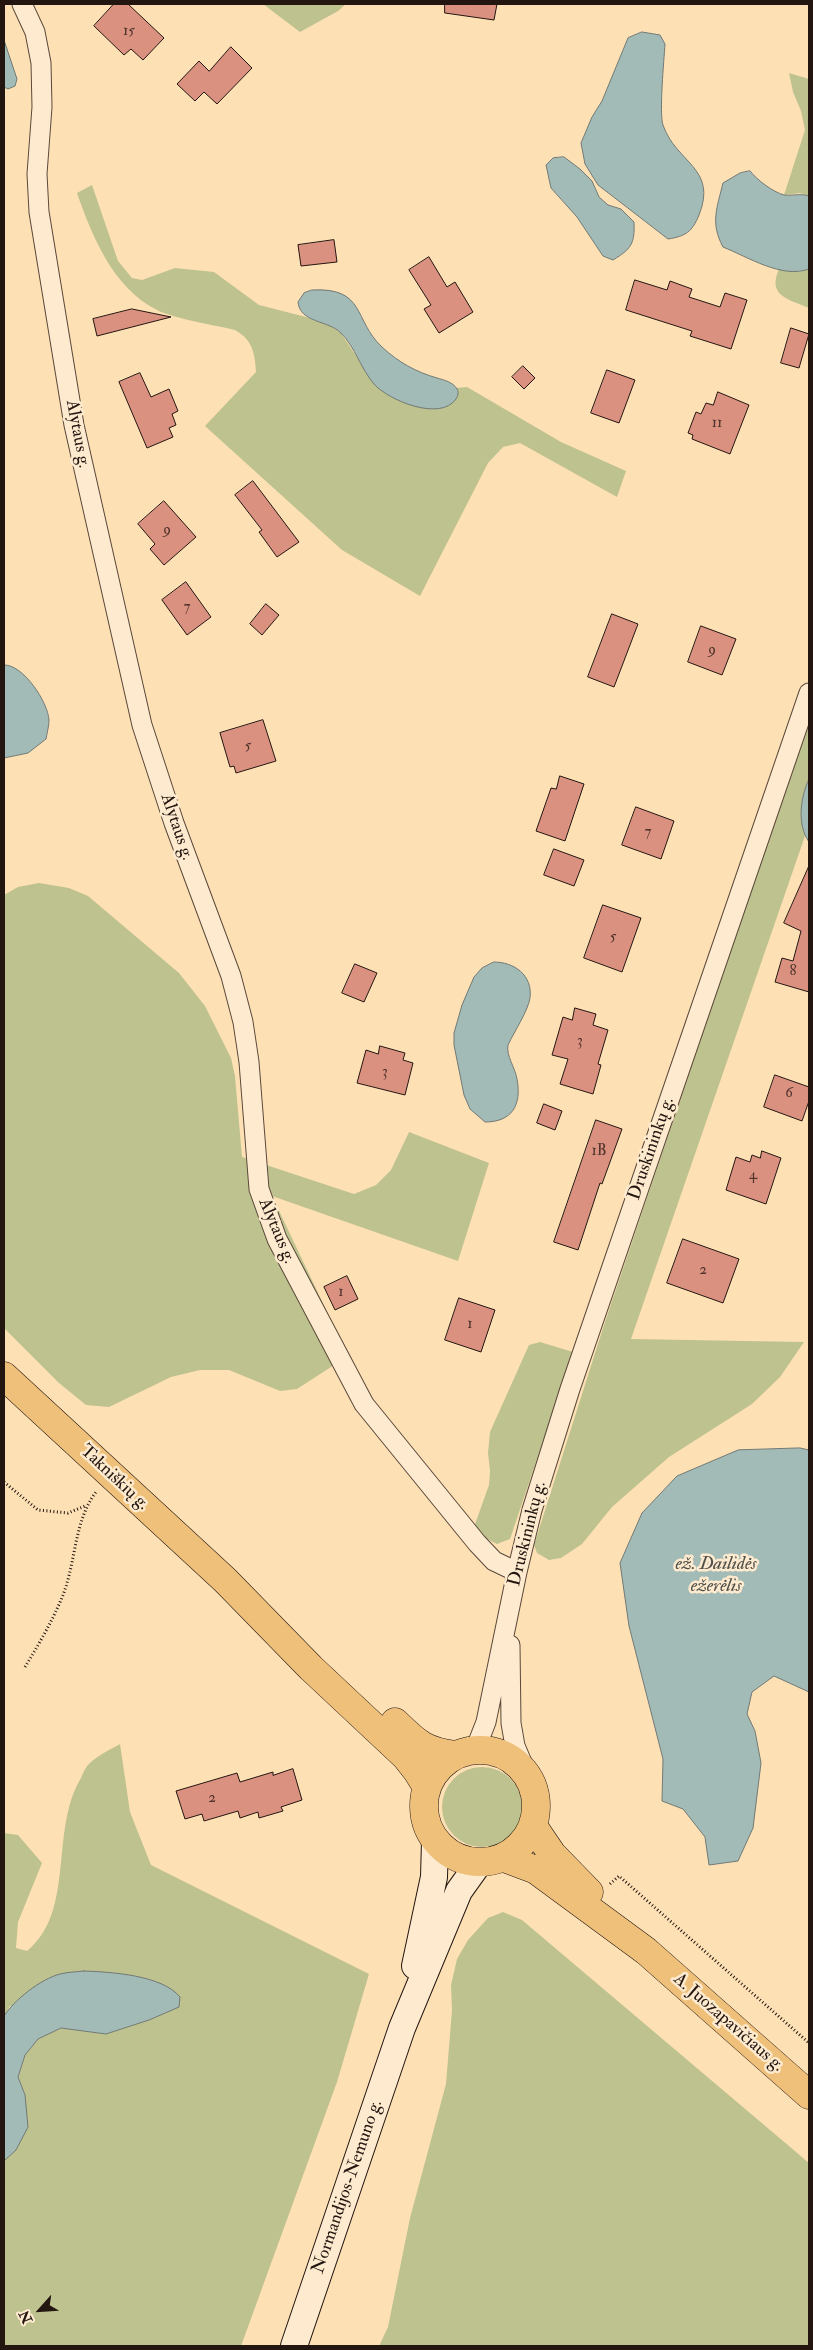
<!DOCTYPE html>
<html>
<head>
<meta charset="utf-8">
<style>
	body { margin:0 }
	#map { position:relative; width:813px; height:2350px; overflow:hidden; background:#fee0b5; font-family:"IM FELL Double Pica",serif }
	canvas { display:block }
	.frame { position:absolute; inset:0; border:5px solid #231611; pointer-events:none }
	.north { position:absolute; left:15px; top:2285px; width:50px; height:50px; -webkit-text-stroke:4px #feebcf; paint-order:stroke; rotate:244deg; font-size:14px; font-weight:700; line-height:20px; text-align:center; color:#231611 }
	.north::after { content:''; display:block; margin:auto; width:18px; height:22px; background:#231611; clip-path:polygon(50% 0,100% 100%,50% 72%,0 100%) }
</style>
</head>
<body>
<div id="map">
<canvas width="813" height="2350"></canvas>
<div class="frame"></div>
<div class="north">N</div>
</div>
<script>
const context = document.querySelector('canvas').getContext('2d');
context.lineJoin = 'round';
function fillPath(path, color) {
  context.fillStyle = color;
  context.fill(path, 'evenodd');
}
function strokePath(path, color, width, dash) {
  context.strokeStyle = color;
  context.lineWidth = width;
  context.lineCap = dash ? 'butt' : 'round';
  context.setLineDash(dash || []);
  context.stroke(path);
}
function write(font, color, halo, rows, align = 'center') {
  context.font = font + ' "IM FELL Double Pica",serif';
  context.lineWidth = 5;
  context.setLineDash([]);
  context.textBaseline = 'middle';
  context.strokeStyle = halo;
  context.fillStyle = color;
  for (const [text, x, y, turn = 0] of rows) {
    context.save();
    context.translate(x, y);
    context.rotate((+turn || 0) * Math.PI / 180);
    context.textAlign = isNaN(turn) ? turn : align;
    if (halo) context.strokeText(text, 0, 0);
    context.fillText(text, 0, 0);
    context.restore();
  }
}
fillPath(new Path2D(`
	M263 4H346L338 11 300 32Z
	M789 73 809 79V196L800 193 784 195 805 130 801 111 793 92Z
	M92 185 118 261 132 278 142 280 175 268 214 272 259 305 306 317 331 326 341 333 375 385 458 393 456 388 467 387 561 442 626 471 617 497 520 443 503 447 488 463 420 596 342 550 205 426 256 372C255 354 253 340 235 330 214 325 175 319 157 310 113 288 92 236 77 193Z
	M779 269 799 272 809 269V308C788 299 767 296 779 269Z
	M807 725 809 726V779C801 795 799 819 805 836L631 1339 804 1342 780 1377 752 1404 669 1457 612 1507 582 1544 561 1558 549 1560 537 1553 534 1545 604 1325Z
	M39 883 69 888 88 896 179 973 205 1006 231 1058 235 1076 242 1157 354 1194 376 1185 391 1170 409 1132 489 1163 458 1261 272 1196 348 1356 297 1389 280 1391 229 1370H200L171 1377 109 1407 86 1405 59 1383 4 1328V895L18 887Z
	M540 1342 573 1352 510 1539 497 1544 479 1535 474 1527 489 1485 490 1471 488 1453 490 1432 529 1345Z
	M120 1744 130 1812 151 1865 369 1974 337 2082 241 2346H4V2161L16 2150 25 2095 18 2077 25 2055 38 2039 61 2028 106 2034 149 2020 178 2007 10 2006 4 2016V1833L18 1835 42 1863 18 1922 16 1948 27 1951C76 1911 49 1831 81 1778 83 1773 86 1766 91 1762 99 1755 111 1749 120 1744Z
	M442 1807a40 40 0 1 1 80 0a40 40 0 1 1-80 0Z
	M503 1912 522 1920 809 2163V2346H379L388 2327 410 2218 446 2084 452 2010 451 1985 457 1959 468 1940 488 1918Z`), '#bec28e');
const water = new Path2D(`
	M642 32 660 35 665 44C664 60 659 113 663 125 676 163 718 168 699 215 692 232 686 236 668 239L598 185 585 164 581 143 592 117 602 101 628 38Z
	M4 40 17 79 15 86 8 89 4 87Z
	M564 157 580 169 592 181 599 197 608 205 621 209 634 222C635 244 631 249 613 260L603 256 577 217 551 188 546 165 553 158Z
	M750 171C757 180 773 192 784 195 793 196 800 193 809 196V269C782 279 748 257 723 247 710 223 717 208 723 183L740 173Z
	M312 290C366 287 353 320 382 347 398 362 416 372 437 378 444 380 453 382 457 389 459 392 458 396 456 399 440 422 388 400 374 384 361 369 355 347 341 333 328 320 300 323 298 302L304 293Z
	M4 665C23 664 48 702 49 720 49 726 47 733 46 739L28 753 4 758Z
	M809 779V842C797 825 800 798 809 779Z
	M494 962C514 962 533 975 530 998 528 1011 514 1032 508 1045 506 1056 515 1067 517 1079 522 1105 512 1122 485 1122L470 1109 464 1095 454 1045V1033L462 1005 474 977 482 968Z
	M800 1448 809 1450V1692L774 1676 752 1692 747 1714 755 1731 761 1763 753 1828 738 1861 709 1865 705 1837 683 1809 662 1801 663 1759 629 1626 620 1563 642 1513 677 1476 738 1450Z
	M84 1971C111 1972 162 1975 180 1997L179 2007 149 2020 106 2034 61 2028 38 2039 25 2055 18 2077 25 2095 28 2127 16 2150 4 2161V2016C14 2000 41 1979 60 1974 68 1972 76 1972 84 1971Z`);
fillPath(water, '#a3bbb7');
strokePath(water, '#707975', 1);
const building = new Path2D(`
	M114 4H128L164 38 143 60 131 49 124 55 94 26Z
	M445 4H497L494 20 445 13Z
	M231 47 252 68 217 104 204 92 195 101 177 84 199 61 209 71Z
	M334 240 337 262 301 266 298 245Z
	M429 257 447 287 455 282 473 312 439 333 424 309 431 305 409 270Z
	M635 280 667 290 670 281 692 289 689 297 720 307 725 293 747 300 731 349 690 336 692 331 626 310Z
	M132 309 171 317 97 336 93 319Z
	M791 328 809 334 799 368 781 363Z
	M523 366 535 378 524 389 512 377Z
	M607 370 635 380 619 423 591 413Z
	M140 373 151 397 169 389 178 411 172 414 176 425 169 428 173 437 147 448 119 382Z
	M718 392 749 405 730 454 692 439 693 435 688 433 696 412 701 414 706 403 713 405Z
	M253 481 299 542 277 557 259 532 262 530 235 495Z
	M164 501 196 537 164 565 150 549 155 544 138 524Z
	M186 582 211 617 187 635 162 600Z
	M266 604 279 615 262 635 250 624Z
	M612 614 638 624 614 687 588 677Z
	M701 626 736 639 722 675 688 662Z
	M263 720 276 761 236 773 234 766 230 767 220 733Z
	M560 776 584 784 565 841 536 831 551 788 556 789Z
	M636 807 674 821 661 859 622 845Z
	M554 849 584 860 574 886 544 875Z
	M809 866V992L775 982 782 958 793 961 801 931 784 923Z
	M603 905 641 918 622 972 584 958Z
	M355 964 377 973 364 1002 342 993Z
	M575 1008 596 1014 593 1025 608 1030 598 1064 601 1065 593 1094 560 1084 568 1059 552 1055 563 1017 572 1020Z
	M380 1046 405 1053 403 1060 413 1063 405 1095 357 1083 366 1050 378 1054Z
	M775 1075 809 1087V1101L802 1121 764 1107Z
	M544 1104 562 1111 555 1130 537 1123Z
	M596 1120 622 1129 602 1184 600 1183 578 1250 554 1242Z
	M762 1151 781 1158 766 1204 726 1190 736 1157 750 1162 752 1155 760 1158Z
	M683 1239 739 1259 723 1303 667 1283Z
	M347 1276 358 1299 335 1310 324 1287Z
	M459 1298 495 1310 481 1352 445 1340Z
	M293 1769 302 1800 281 1807 283 1811 259 1818 258 1812 240 1818 238 1811 204 1821 202 1814 185 1819 176 1791 237 1773 240 1782 273 1772V1775Z`);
fillPath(building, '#db9180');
strokePath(building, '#231611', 1);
const minor = new Path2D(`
	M22 4 35 32 41 63 42 107 37 174 39 212 74 425 142 725 174 823 231 976 243 1022 249 1062 259 1189 277 1239 364 1404 477 1543 494 1561 517 1572
	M510 1645 511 1723 515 1746 526 1772
	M475 1750 486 1722 517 1572 532 1510 570 1389 809 693`);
const secondary = new Path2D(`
	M415 1966 434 1877 435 1841
	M294 2346 402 2028 459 1891 479 1863`);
const primary = new Path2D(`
	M4 1376 225 1580 311 1668 406 1757 417 1771 427 1787
	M395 1722C417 1743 424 1751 455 1755
	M424 1806a56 56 0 1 1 112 0a56 56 0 1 1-112 0Z
	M533 1826 552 1854 589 1892
	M504 1858 536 1870 646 1951 809 2095`);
strokePath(minor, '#5a483a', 21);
strokePath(secondary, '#231611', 28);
strokePath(primary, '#231611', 29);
strokePath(new Path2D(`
	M4 1482 38 1510 68 1513 85 1506
	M25 1667C39 1644 53 1620 63 1595 76 1562 74 1521 96 1492
	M610 1884 619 1876 809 2043`), '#231611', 3, [1, 2.5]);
strokePath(minor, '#feebcf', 19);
strokePath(secondary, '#feebcf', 26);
strokePath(primary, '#efc07a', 28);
write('15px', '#51352d', null, [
	["15",129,32],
	["11",717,424],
	["9",167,531],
	["7",187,608],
	["9",712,651],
	["5",248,747],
	["7",648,833],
	["5",613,938],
	["8",793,972],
	["3",580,1042],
	["3",385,1073],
	["6",789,1094],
	["1B",599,1152],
	["4",753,1176],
	["2",703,1271],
	["1",341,1293],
	["1",470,1325],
	["2",212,1799]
]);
write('18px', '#231611', '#feebcf', [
	["Alytaus g.",77,434,79],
	["Alytaus g.",176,827,71],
	["Druskininkų g.",652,1149,-71],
	["Alytaus g.",276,1231,67],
	["Takniškių g.",114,1478,43],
	["Druskininkų g.",528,1534,-76],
	["A. Juozapavičiaus g.",728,2023,41],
	["Normandijos-Nemuno g.",348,2187,-71]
]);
write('italic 19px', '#50504b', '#feebcf', [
	["ež. Dailidės",716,1565],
	["ežerėlis",716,1587]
]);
</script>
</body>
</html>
